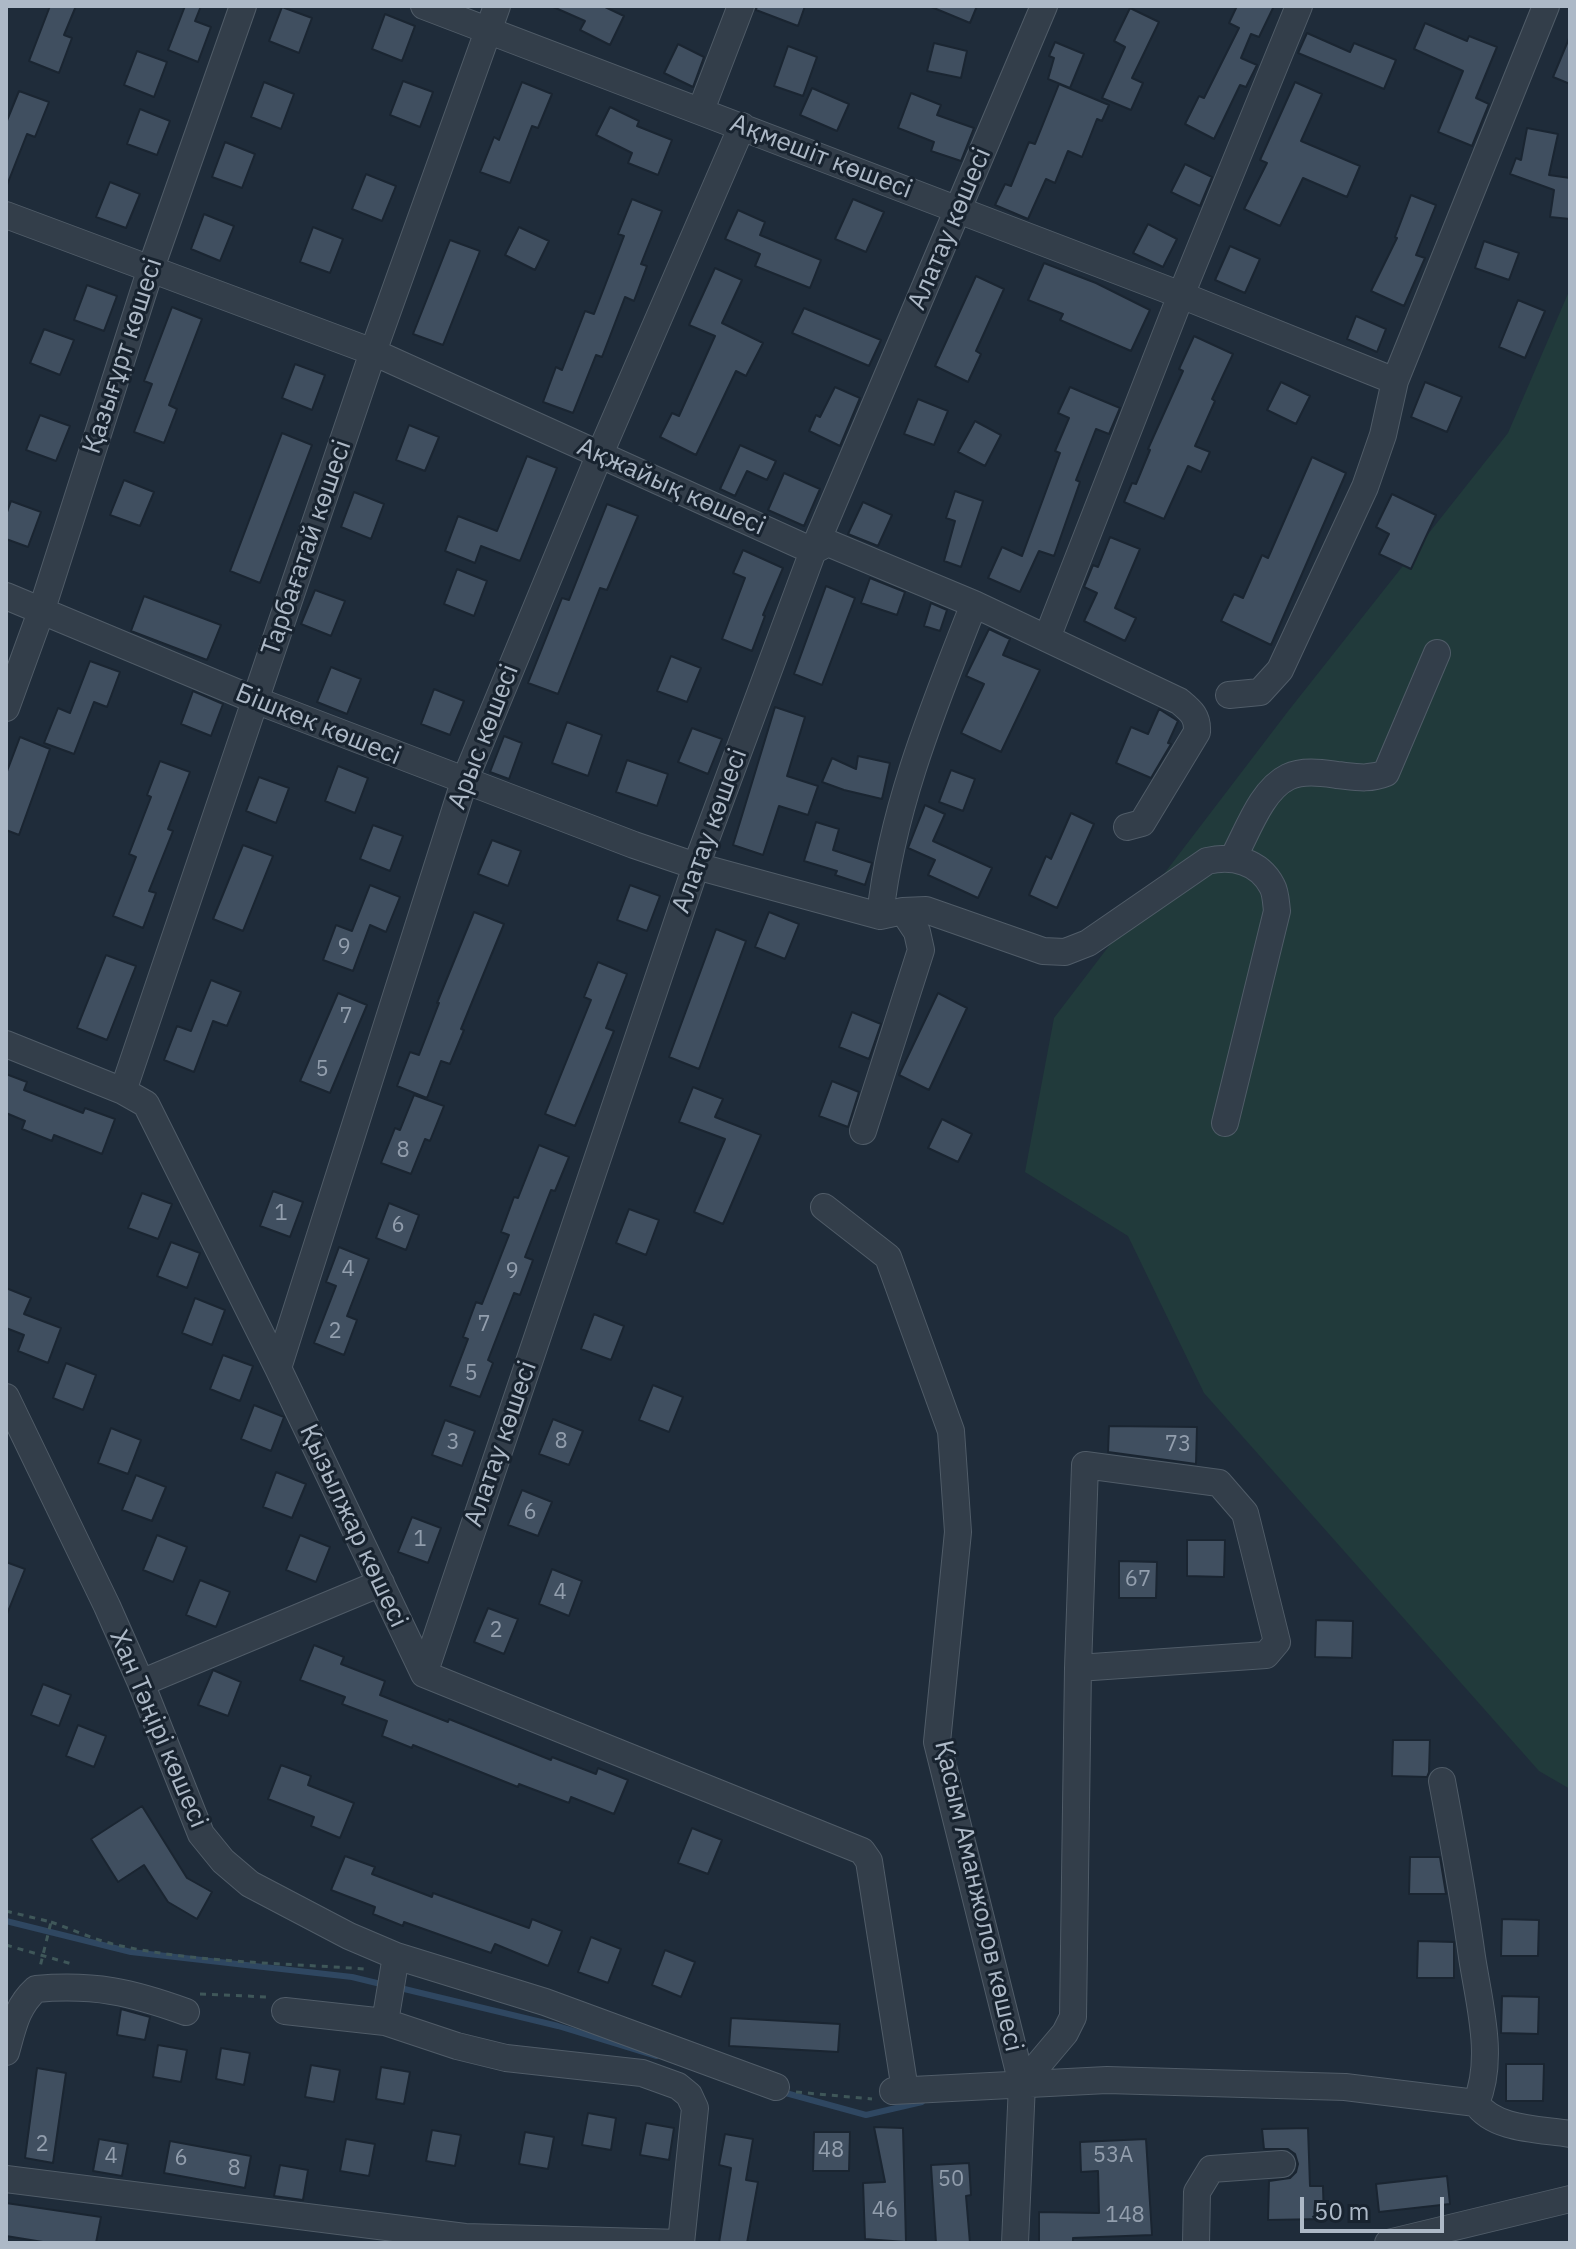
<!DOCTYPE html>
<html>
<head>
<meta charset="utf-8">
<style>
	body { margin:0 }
	#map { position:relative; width:1576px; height:2249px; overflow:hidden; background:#1f2c3a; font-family:"IBM Plex Sans",sans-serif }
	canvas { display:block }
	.frame { position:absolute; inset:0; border:8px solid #adb9c7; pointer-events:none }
	.scale { position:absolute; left:1300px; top:2197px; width:144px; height:36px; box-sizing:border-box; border:4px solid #adb9c7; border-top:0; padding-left:10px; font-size:24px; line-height:28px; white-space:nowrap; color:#adb9c7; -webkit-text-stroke:6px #18232f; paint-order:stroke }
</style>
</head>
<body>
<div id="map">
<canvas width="1576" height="2249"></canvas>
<div class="frame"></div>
<div class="scale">50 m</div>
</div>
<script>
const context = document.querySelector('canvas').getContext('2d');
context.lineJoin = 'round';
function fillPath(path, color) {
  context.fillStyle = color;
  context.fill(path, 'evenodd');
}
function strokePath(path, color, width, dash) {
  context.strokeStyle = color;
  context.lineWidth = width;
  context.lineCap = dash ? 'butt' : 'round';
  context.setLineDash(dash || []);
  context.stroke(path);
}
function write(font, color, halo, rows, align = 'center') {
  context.font = font + ' "IBM Plex Sans",sans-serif';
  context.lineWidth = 6;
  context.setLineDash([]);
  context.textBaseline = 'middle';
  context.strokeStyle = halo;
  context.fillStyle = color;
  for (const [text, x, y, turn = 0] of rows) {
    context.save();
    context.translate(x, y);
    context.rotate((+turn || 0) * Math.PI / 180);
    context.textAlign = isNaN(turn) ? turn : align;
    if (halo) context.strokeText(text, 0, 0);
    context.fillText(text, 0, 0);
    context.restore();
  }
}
fillPath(new Path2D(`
	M1570 289V1789L1539 1771 1204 1393 1128 1236 1025 1172 1054 1018 1289 710 1508 433Z`), '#213a3b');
strokePath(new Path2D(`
	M6 1921 131 1952 352 1977 385 1985
	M396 1987 558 2026 656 2056
	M782 2092 866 2115 922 2102`), '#2f4761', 6);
const building = new Path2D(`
	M50 6H76L64 35 72 38 59 73 29 61Z
	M185 6H201L195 21 211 27 198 62 168 50Z
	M551 6H603L624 16 610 45 580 30 585 21Z
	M757 6H805L798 26 756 10Z
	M929 6H977L970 23Z
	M1237 6H1274L1259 37 1251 34 1241 58 1257 65 1246 87 1240 85 1214 139 1185 124 1199 96 1204 98 1239 28 1229 23Z
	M282 7 312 18 299 53 269 41Z
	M1130 8 1159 22 1132 78 1143 83 1131 110 1102 98 1125 47 1114 41Z
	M385 14 415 26 402 61 372 49Z
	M1425 23 1467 41 1469 36 1497 47 1476 98 1489 104 1472 146 1438 132 1463 71 1414 49Z
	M1307 33 1350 52 1354 43 1396 60 1384 89 1298 53Z
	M1570 36V84L1553 77Z
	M1055 42 1084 54 1070 88 1048 79 1054 58 1049 56Z
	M934 43 967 51 961 78 927 71Z
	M678 44 704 57 693 87 664 73Z
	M788 46 817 57 803 96 774 86Z
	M137 51 167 62 154 97 124 85Z
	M403 81 433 92 420 127 390 115Z
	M264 82 294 94 281 129 251 117Z
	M522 82 552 94 538 128 532 126 510 183 480 172 494 137 499 140Z
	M1295 82 1322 94 1301 141 1360 166 1347 197 1303 178 1280 226 1244 209 1267 163 1260 160Z
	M1059 84 1109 105 1102 121 1097 119 1082 157 1068 151 1055 183 1046 179 1028 219 995 205 1005 184 1011 186 1029 142 1035 144Z
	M812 88 849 104 837 131 800 115Z
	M19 91 49 102 35 137 27 134 7 185 6 123Z
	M911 93 941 105 937 115 974 128 961 161 931 151 934 142 898 128Z
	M610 107 639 121 637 126 672 140 658 175 628 163 632 153 596 135Z
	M140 109 170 121 157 155 127 144Z
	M1527 128 1558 134 1549 175 1570 178V219L1550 217 1554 190 1510 174 1516 158 1521 160Z
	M225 142 255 154 242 188 212 177Z
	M1185 164 1212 177 1200 206 1171 192Z
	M366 174 396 186 382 221 352 209Z
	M110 182 140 194 126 228 96 217Z
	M1411 195 1436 205 1416 255 1425 258 1404 306 1371 291 1397 238 1395 237Z
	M632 199 662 211 641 264 647 266 634 301 625 297 602 357 596 355 573 413 543 402 556 367 562 370 585 311 594 314 624 236 618 234Z
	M853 199 884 212 866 252 835 239Z
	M738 210 765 222 760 235 821 260 810 288 755 266 760 254 725 239Z
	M204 214 234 226 220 261 191 249Z
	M1148 224 1177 239 1163 267 1133 253Z
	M313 227 343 239 330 273 300 262Z
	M519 227 549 241 535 270 505 255Z
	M450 240 480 251 443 345 413 334Z
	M1484 241 1519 253 1509 280 1475 268Z
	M1230 246 1260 259 1245 293 1215 280Z
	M1044 263 1096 283 1150 310 1131 351 1060 320 1063 314 1028 300Z
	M715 268 742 280 722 323 763 343 746 376 736 371 696 455 660 437 672 413 679 416 715 336 689 325Z
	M976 276 1004 289 976 351 981 354 968 382 935 366Z
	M87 285 117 296 104 331 74 320Z
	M1518 300 1545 311 1525 358 1499 347Z
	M172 307 202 319 169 405 177 409 164 443 134 432 152 384 144 381Z
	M804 308 881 340 869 366 792 333Z
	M1356 316 1386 329 1377 352 1347 339Z
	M44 329 74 340 60 375 30 363Z
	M1194 336 1233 354 1212 399 1215 401 1195 446 1210 452 1201 472 1188 466 1164 519 1124 502 1132 483 1136 484 1150 450 1148 449 1183 371 1179 369Z
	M295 364 325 375 312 410 282 398Z
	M1281 382 1310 396 1296 424 1267 410Z
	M1425 382 1462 397 1447 432 1411 417Z
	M835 387 860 398 840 446 809 431 816 415 820 417Z
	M1070 387 1120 408 1109 434 1096 429 1076 480 1080 482 1054 556 1039 551 1020 592 988 578 1002 547 1022 556 1060 453 1055 451 1069 418 1058 413Z
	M918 399 948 411 934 445 904 434Z
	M40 415 70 426 56 461 26 450Z
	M975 421 1001 435 985 466 958 452Z
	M409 425 439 437 425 471 396 460Z
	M282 433 312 445 260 583 230 571Z
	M740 445 776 461 767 480 747 471 735 496 720 489Z
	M527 456 557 468 520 561 481 546 475 563 445 551 458 516 497 531Z
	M1312 457 1346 473 1271 645 1221 621 1234 594 1243 598 1262 555 1268 558Z
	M784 473 820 489 804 526 768 510Z
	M124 480 154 492 140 526 110 515Z
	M955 491 983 501 961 567 944 561 955 521 946 518Z
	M354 492 384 504 371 539 341 527Z
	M1392 494 1436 515 1411 569 1379 554 1389 534 1376 527Z
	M11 501 41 512 28 547 6 539V515Z
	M863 502 892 515 878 546 848 534Z
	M607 504 638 516 607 590 600 588 558 694 528 683 562 598 569 600Z
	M1110 537 1140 549 1115 608 1136 618 1125 641 1084 621 1097 593 1084 587 1093 565 1098 567Z
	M743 550 783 568 763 615 765 616 752 651 722 639 745 578 733 573Z
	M457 569 487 581 474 616 444 604Z
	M870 578 905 592 897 615 861 603Z
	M826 586 855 598 822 685 794 674Z
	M315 590 345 601 331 636 301 624Z
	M144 596 221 625 207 660 131 631Z
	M931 603 947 610 940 631 924 626Z
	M989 629 1010 639 1003 655 1040 670 1001 752 961 733 984 684 966 676Z
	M671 656 701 668 687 702 657 691Z
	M90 661 120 672 107 707 94 702 74 754 44 743 58 708 70 713Z
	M331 667 361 679 347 714 317 702Z
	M434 689 464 701 450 735 421 724Z
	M193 691 223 704 211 736 181 724Z
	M775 707 805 717 787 776 818 786 808 815 779 806 763 855 733 845Z
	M1159 709 1178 721 1168 743 1171 744 1151 778 1116 763 1131 727 1148 734Z
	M567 722 602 735 588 776 552 763Z
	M692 728 722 739 708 774 678 762Z
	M504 736 522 743 509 779 490 772Z
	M20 737 50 749 19 835 6 830V774Z
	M858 756 890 763 882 799 844 790 822 782 832 758 856 769Z
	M627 760 668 774 657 806 616 792Z
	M160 761 190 772 168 829 173 831 149 891 156 893 143 928 113 916 136 857 129 854 151 797 147 795Z
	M338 766 368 778 355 813 325 801Z
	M951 770 975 779 963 811 939 802Z
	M259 777 289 788 276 823 246 811Z
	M925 805 945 814 933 841 992 868 978 898 928 875 935 860 908 848Z
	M1071 813 1094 824 1057 908 1029 895 1046 856 1051 859Z
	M816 822 839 829 833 850 872 863 865 885 835 875 837 871 804 861Z
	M373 825 403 836 390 871 360 859Z
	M492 840 521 851 508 886 478 874Z
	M243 845 273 856 243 931 213 919Z
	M370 885 400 897 386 932 370 925 353 971 323 960 336 925 352 931Z
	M630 885 660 896 647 931 617 920Z
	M474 912 504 924 461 1029 464 1030 450 1064 441 1061 427 1098 397 1086 410 1052 419 1055 439 1003H437Z
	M769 912 799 924 785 959 755 947Z
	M716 929 746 941 699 1069 669 1057Z
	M106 955 136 966 107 1040 77 1028Z
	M598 962 627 974 606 1028 614 1031 575 1126 545 1114 591 1000 584 997Z
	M211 980 241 992 227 1026 213 1021 194 1072 164 1060 177 1026 191 1031Z
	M338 993 367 1005 330 1093 300 1081Z
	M938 993 967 1008 929 1090 899 1075Z
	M852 1012 881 1024 869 1059 839 1047Z
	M6 1074 27 1082 24 1090 83 1113 85 1108 115 1119 102 1154 54 1135 52 1141 22 1129 25 1121 6 1113Z
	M832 1081 859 1092 848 1127 819 1116Z
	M693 1087 723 1099 715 1117 761 1135 723 1224 694 1212 725 1139 679 1122Z
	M414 1095 444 1106 430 1141 425 1139 411 1174 381 1163 395 1128 400 1130Z
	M942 1119 972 1134 958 1162 928 1148Z
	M539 1145 569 1157 555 1191 551 1190 525 1257 533 1260 520 1295 514 1293 488 1360 493 1363 480 1397 450 1386 468 1339 463 1337 476 1302 482 1304 509 1235 501 1232 514 1197 518 1198Z
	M273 1191 303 1202 290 1237 260 1226Z
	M142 1193 172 1204 158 1239 128 1228Z
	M389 1203 419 1215 406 1250 376 1238Z
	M629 1209 659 1220 646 1255 616 1243Z
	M171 1242 200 1253 187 1288 157 1276Z
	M339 1247 369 1259 347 1316 357 1320 344 1355 314 1343 336 1286 326 1282Z
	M6 1288 31 1298 24 1314 61 1328 48 1363 18 1351 24 1335 6 1328Z
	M195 1298 225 1310 212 1345 182 1333Z
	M594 1314 624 1326 611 1360 581 1349Z
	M223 1355 253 1366 240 1401 210 1389Z
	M66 1363 96 1375 83 1410 53 1398Z
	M653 1385 683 1397 669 1432 639 1420Z
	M254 1405 284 1417 271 1451 241 1439Z
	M553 1419 583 1431 569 1465 539 1454Z
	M445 1420 475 1431 462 1466 432 1455Z
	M1109 1426 1197 1427 1196 1464 1108 1452Z
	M111 1428 141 1440 128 1474 98 1463Z
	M276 1472 306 1484 292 1518 263 1507Z
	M136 1475 166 1487 152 1521 122 1510Z
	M522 1490 552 1502 538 1536 508 1525Z
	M412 1517 441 1528 428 1563 398 1552Z
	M157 1535 187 1547 173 1582 143 1570Z
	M300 1535 330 1547 316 1582 286 1570Z
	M1187 1540H1225L1224 1577 1187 1576Z
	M1119 1561 1157 1562 1156 1598H1119Z
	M6 1562 25 1569 7 1614H6Z
	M552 1569 582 1581 569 1616 539 1604Z
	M200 1580 230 1592 216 1627 186 1615Z
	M488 1608 518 1619 504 1654 474 1642Z
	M1316 1620 1353 1621 1352 1658 1315 1657Z
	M314 1645 344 1657 341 1664 385 1681 380 1695 448 1722 449 1719 551 1760 552 1757 596 1774 598 1768 628 1780 614 1814 571 1797 569 1803 519 1784 518 1787 413 1745 412 1748 382 1736 387 1721 342 1704 345 1697 300 1680Z
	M213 1670 241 1682 228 1716 198 1705Z
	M43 1684 71 1695 59 1726 31 1715Z
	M78 1725 106 1736 94 1767 66 1756Z
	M1393 1740H1430L1429 1772 1427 1777 1392 1776Z
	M281 1765 311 1776 308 1785 354 1803 340 1838 311 1826 314 1817 268 1799Z
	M142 1806 187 1878 212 1892 197 1919 168 1902 144 1865 118 1882 91 1839Z
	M692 1828 722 1840 708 1874 678 1863Z
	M345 1856 375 1867 372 1874 432 1897 433 1893 529 1928 532 1919 562 1931 548 1966 495 1944 491 1953 404 1922 403 1926 373 1914 375 1907 331 1890Z
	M1410 1857H1440L1446 1894H1409Z
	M1502 1919 1539 1920 1538 1956H1501Z
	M591 1937 621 1949 608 1983 578 1972Z
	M1418 1941 1454 1942V1978H1417Z
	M665 1950 695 1962 681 1997 652 1985Z
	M1502 1996 1539 1997 1538 2034 1501 2033Z
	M121 2009 150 2017 145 2040 117 2035Z
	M731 2018 840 2024 838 2052 729 2046Z
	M158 2045 187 2050 181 2082 153 2077Z
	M221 2048 250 2053 244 2085 216 2079Z
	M1506 2064H1544L1543 2101H1506Z
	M311 2065 340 2070 334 2102 305 2097Z
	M381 2067 410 2072 404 2104 376 2099Z
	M37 2068 66 2073 53 2163 25 2158Z
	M588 2113 616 2118 611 2150 582 2145Z
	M646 2123 674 2128 669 2160 640 2155Z
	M874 2127 903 2128 906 2242 865 2239 863 2183 885 2182Z
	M1308 2128 1310 2186H1323L1324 2219 1268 2220 1269 2181 1290 2178 1296 2172 1298 2164 1295 2154 1288 2149H1264L1262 2129Z
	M432 2130 461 2135 455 2166 426 2161Z
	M525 2132 554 2137 548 2169 519 2164Z
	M814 2132H850L849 2171H813Z
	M725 2134 753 2139 746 2180 758 2182 747 2243H719L731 2168 719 2165Z
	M99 2139 128 2144 122 2176 93 2171Z
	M346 2139 375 2144 369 2176 340 2171Z
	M1146 2139 1152 2235 1073 2238V2243H1039V2212L1099 2213 1098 2171 1081 2172 1080 2142Z
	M170 2141 251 2156 245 2188 164 2173Z
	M969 2163 971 2195 966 2196 970 2243H936L931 2165Z
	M280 2165 308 2170 303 2200 274 2196Z
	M1447 2176 1450 2204 1379 2212 1376 2184Z
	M6 2203 101 2217 96 2243H49L6 2236Z`);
fillPath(building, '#404f60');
strokePath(building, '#1a2531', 2);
const minor = new Path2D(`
	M424 6 1181 295 1395 381
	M701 110 741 6
	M6 215 373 352 813 551 828 543 974 604 1179 701C1191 711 1198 716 1197 732L1142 823 1127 827
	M6 596 255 700 634 845 696 866 880 916 903 911 926 910 1043 951 1065 952 1088 943 1207 861C1232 855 1259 861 1272 886 1276 893 1276 904 1277 911L1225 1123
	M1047 638 1181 295 1299 6
	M1229 695 1260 692 1280 670 1365 487 1383 435 1395 381 1546 6
	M6 708 42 609 151 268 243 6
	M1233 858C1247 833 1261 790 1288 777 1303 770 1322 773 1337 775 1356 777 1369 780 1386 773L1437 653
	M880 916C892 807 934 706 974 604
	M6 1044 123 1091 146 1104 278 1368 424 1674 862 1851 869 1861 905 2090
	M123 1091 373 352 497 6
	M863 1131 921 950 917 932 903 911
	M824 1207 888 1257 951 1431 958 1532 937 1742 1022 2084 1015 2243
	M278 1368 464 782 599 456 742 126
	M6 1397 107 1606 141 1683 201 1834 223 1861 250 1884 349 1936 396 1956 545 2002 776 2087
	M1085 1465 1219 1483 1245 1513 1277 1642 1266 1655 1078 1668Z
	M424 1674 696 866 813 551 1044 6
	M141 1683 381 1583
	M1442 1781C1453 1840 1464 1898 1472 1957 1479 2003 1495 2059 1476 2103
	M385 2022 396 1956
	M6 2052C13 2028 16 2007 36 1989 94 1984 131 1992 186 2012
	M1022 2084 1065 2033 1073 2017 1078 1668
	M893 2091 1107 2080 1345 2087 1476 2103C1494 2130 1540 2129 1570 2134
	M6 2179 465 2237 681 2243 695 2108 689 2095 678 2086 642 2073 506 2058 457 2046 385 2022 285 2011
	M1196 2243 1197 2192 1211 2169 1282 2164
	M1388 2243 1570 2199`);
strokePath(minor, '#505c68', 28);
strokePath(new Path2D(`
	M6 1911 51 1922 40 1967
	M51 1922C74 1930 97 1941 121 1946 201 1963 284 1963 365 1969
	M6 1945 72 1964
	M200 1994 268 1997
	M796 2092 872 2099`), '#3f5759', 3, [6, 6]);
strokePath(minor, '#333e4a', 26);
write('22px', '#929ead', null, [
	["9",344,948],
	["7",346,1017],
	["5",322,1070],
	["8",403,1151],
	["1",281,1214],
	["6",398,1226],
	["4",348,1270],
	["9",512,1272],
	["7",484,1325],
	["2",335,1332],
	["5",471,1374],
	["8",561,1442],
	["3",453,1443],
	["73",1178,1445],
	["6",530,1513],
	["1",420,1540],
	["67",1138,1580],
	["4",560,1593],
	["2",496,1631],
	["2",42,2145],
	["48",831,2151],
	["53А",1113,2156],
	["4",111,2157],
	["6",181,2159],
	["8",234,2169],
	["50",951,2180],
	["46",885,2211],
	["148",1125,2216]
]);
write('26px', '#adb9c7', '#18232f', [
	["Ақмешіт көшесі",821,157,21],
	["Алатау көшесі",950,229,-67],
	["Қазығұрт көшесі",123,356,-72],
	["Ақжайық көшесі",671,487,24],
	["Тарбағатай көшесі",307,548,-71],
	["Бішкек көшесі",318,725,22],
	["Арыс көшесі",484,737,-69],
	["Алатау көшесі",710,831,-70],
	["Алатау көшесі",501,1444,-71],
	["Қызылжар көшесі",353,1526,65],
	["Хан Тәңірі көшесі",158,1729,67],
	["Қасым Аманжолов көшесі",978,1896,77]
]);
</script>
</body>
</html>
